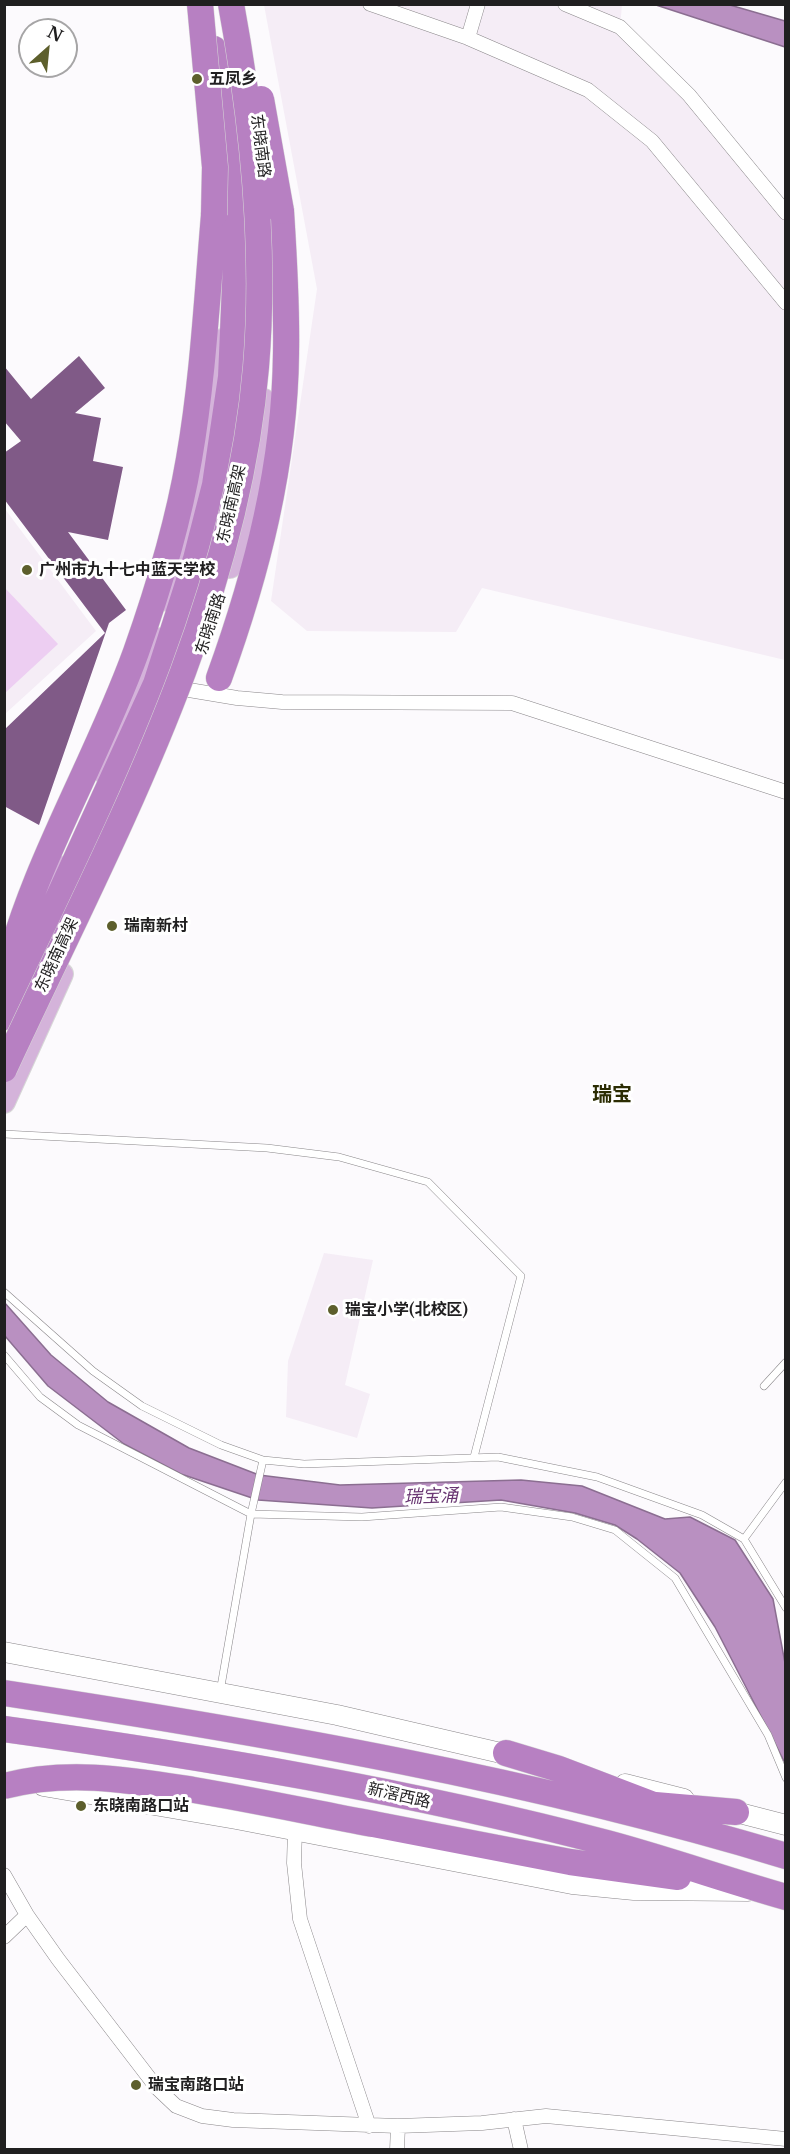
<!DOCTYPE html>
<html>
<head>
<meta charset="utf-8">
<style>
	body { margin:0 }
	#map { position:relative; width:790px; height:2154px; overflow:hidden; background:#fcfafd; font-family:"Libre Baskerville",serif }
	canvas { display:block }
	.frame { position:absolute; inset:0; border:6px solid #201f20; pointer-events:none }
	.north { position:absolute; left:18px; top:18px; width:60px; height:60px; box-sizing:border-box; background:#fff; border:2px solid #a6a5a6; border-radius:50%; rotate:27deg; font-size:16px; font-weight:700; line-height:24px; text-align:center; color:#201f20 }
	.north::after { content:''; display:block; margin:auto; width:21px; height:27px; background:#5d5f2c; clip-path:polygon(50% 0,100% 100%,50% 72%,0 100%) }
</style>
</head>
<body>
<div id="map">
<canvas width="790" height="2154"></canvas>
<div class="frame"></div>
<div class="north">N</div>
</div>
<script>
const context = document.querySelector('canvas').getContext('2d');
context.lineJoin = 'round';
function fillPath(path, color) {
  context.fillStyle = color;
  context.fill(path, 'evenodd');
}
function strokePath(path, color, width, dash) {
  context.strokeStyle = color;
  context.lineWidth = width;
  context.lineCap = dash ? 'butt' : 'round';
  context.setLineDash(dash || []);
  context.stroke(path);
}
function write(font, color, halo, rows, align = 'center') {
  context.font = font + ' "Libre Baskerville","Noto Sans SC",serif';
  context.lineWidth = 6;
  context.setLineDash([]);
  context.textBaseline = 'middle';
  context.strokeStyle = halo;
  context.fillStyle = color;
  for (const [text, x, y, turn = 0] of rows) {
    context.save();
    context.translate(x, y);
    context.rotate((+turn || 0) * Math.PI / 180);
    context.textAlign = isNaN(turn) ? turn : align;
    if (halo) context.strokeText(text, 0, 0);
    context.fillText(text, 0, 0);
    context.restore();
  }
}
fillPath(new Path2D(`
	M264 5H622L620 27 785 213V660L482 588 456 632 307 631 271 601 317 289Z
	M5 509 96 631 5 714Z
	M324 1253 373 1260 345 1385 370 1394 357 1438 286 1417 288 1361Z`), '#f5edf6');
fillPath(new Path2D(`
	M4 587 58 644 5 693H4Z`), '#edcef2');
const water = new Path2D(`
	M656 5H730L785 21V47Z
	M4 1302 51 1355 108 1402 189 1448 259 1475 340 1485 521 1480 582 1486 665 1519 690 1517 735 1540 773 1599 785 1663V1763L715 1627 680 1573 637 1539 615 1525 575 1513 501 1500 372 1508 258 1500 181 1474 124 1444 48 1386 5 1336Z`);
fillPath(water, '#b990c1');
strokePath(water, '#8b6e91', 1.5);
fillPath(new Path2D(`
	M79 356 105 388 75 413 101 418 93 461 123 467 108 540 68 532 126 610 109 623 39 825 4 806V730L105 633 4 499V453L21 441 4 421V366L31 399Z`), '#805a87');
const lane = new Path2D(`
	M4 1134 267 1148 339 1157 428 1182 521 1276 474 1457
	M4 1292 93 1371 142 1406 221 1445 263 1460 304 1464 498 1457 597 1477 702 1515 744 1539 786 1482
	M4 1355 40 1397 78 1425 251 1514 362 1517 501 1507 572 1517 615 1530 675 1578 768 1735 786 1778
	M764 1386 786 1362
	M744 1539 786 1608
	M220 1692 251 1514 263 1460`);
const street = new Path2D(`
	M370 4 468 38 588 90 652 141 786 303
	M565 4 620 27 689 95 786 213
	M468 38 478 4
	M189 690 237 698 282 702 512 703 786 792
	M295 1830 294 1863 300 1919 369 2126
	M4 1875 27 1915 58 1959 157 2088 176 2106 202 2116 233 2120 398 2126 482 2123 546 2116 786 2139
	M4 1937 27 1915
	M514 2119 521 2150
	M397 2150 398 2126`);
const secondary = new Path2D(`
	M4 1652 337 1715 518 1757
	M625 1784 684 1799
	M43 1786 236 1819 572 1884 634 1890 748 1891
	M724 1809 786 1825`);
const primary = new Path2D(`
	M230 567 253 475 264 400
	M170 601C195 515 214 430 222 340
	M102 771 158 639
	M30 929 59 867
	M4 1102 62 974`);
const highway = new Path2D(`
	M219 678C257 573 285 464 286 353 287 305 284 258 281 211
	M4 981C32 865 96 763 136 652 158 590 178 524 189 459 203 379 207 297 214 215
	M4 1017 156 684 196 559 215 485 231 377 237 239 230 146 214 49
	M4 1693C267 1733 531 1779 786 1856
	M4 1729C207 1757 409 1791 607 1843 667 1859 726 1880 786 1897
	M506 1753 559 1769 656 1806
	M644 1804 736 1812
	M373 1824 570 1862 678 1877`);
strokePath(lane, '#898689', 8);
strokePath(street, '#898689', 15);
strokePath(secondary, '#898689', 21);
strokePath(primary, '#d7d7d7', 24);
strokePath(highway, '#d7d7d7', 27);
strokePath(lane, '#fff', 7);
strokePath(street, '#fff', 14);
strokePath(secondary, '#fff', 20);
strokePath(primary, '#d4b3da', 22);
strokePath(highway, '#b780c2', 26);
const highwayBridge = new Path2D(`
	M200 4 215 167 214 215
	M261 99 281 211
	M4 1069C108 844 235 618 256 367 266 246 253 123 231 4
	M4 1786C68 1769 130 1780 194 1790 254 1800 314 1813 373 1824`);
strokePath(highwayBridge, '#d7d7d7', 27, []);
strokePath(highwayBridge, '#b780c2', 26);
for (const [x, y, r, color] of [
	[197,79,6,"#5d5f2c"],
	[27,570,6,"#5d5f2c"],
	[112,926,6,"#5d5f2c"],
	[333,1310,6,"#5d5f2c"],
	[81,1806,6,"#5d5f2c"],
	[136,2085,6,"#5d5f2c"]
]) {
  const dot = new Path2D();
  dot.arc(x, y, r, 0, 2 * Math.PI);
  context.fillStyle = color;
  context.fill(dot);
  strokePath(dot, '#fff', 2);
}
write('bold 16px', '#201f20', '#fff', [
	["五凤乡",209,79],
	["广州市九十七中蓝天学校",39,570],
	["瑞南新村",124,926],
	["瑞宝小学(北校区)",345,1310],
	["东晓南路口站",93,1806],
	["瑞宝南路口站",148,2085]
], 'left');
write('16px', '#201f20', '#fff', [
	["东晓南路",260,146,83],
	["东晓南高架",232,504,-77],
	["东晓南路",211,624,-72],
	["东晓南高架",57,955,-65],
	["新滘西路",399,1796,13]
]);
write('italic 18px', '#693672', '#fff', [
	["瑞宝涌",431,1497,-2]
]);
write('bold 20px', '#2c2d03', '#fff', [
	["瑞宝",612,1095]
]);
</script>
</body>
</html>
